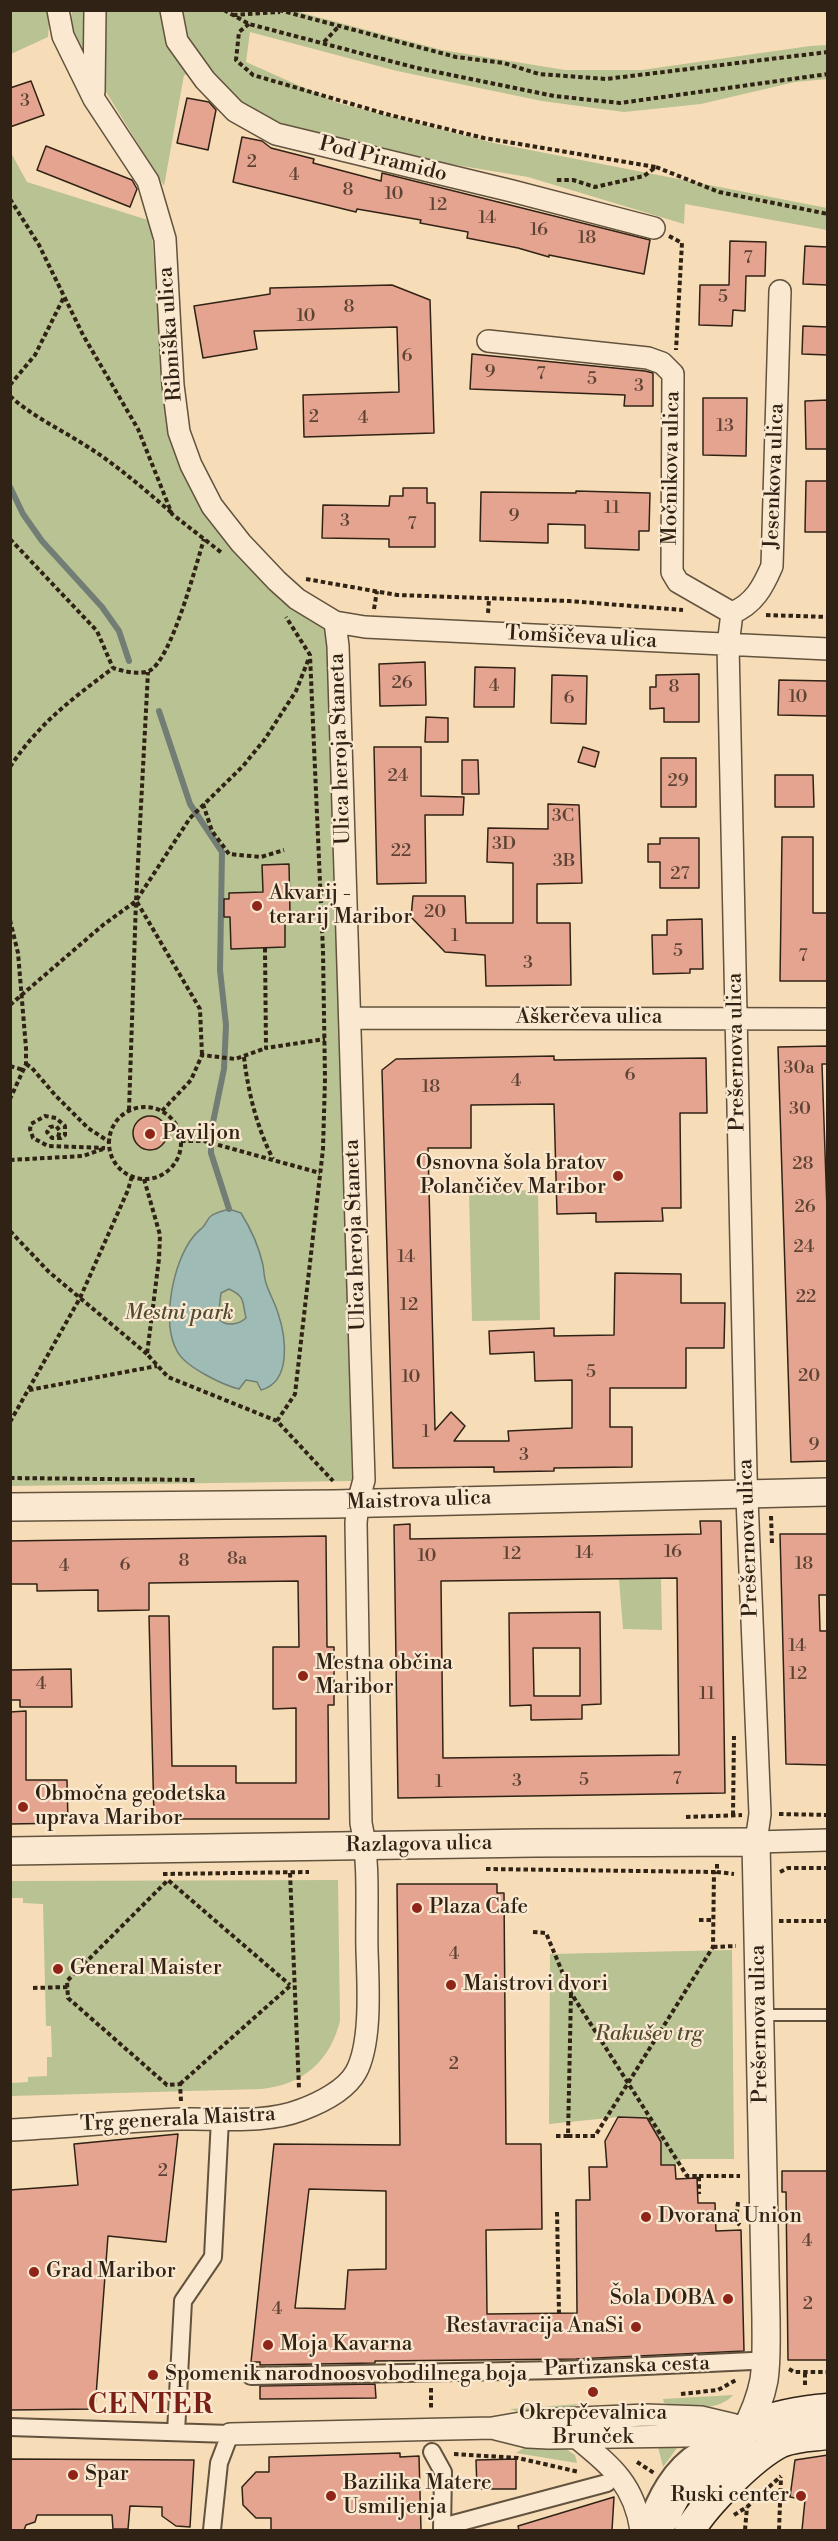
<!DOCTYPE html>
<html>
<head>
<meta charset="utf-8">
<style>
	body { margin:0 }
	#map { position:relative; width:838px; height:2541px; overflow:hidden; background:#f7ddb7; font-family:"Libre Bodoni",serif }
	canvas { display:block }
	.frame { position:absolute; inset:0; border:12px solid #302315; pointer-events:none }
</style>
</head>
<body>
<div id="map">
<canvas width="838" height="2541"></canvas>
<div class="frame"></div>
</div>
<script>
const context = document.querySelector('canvas').getContext('2d');
context.lineJoin = 'round';
function fillPath(path, color) {
  context.fillStyle = color;
  context.fill(path, 'evenodd');
}
function strokePath(path, color, width, dash) {
  context.strokeStyle = color;
  context.lineWidth = width;
  context.lineCap = dash ? 'butt' : 'round';
  context.setLineDash(dash || []);
  context.stroke(path);
}
function write(font, color, halo, rows, align = 'center') {
  context.font = font + ' "Libre Bodoni",serif';
  context.lineWidth = 4.5;
  context.setLineDash([]);
  context.textBaseline = 'middle';
  context.strokeStyle = halo;
  context.fillStyle = color;
  for (const [text, x, y, turn = 0] of rows) {
    context.save();
    context.translate(x, y);
    context.rotate((+turn || 0) * Math.PI / 180);
    context.textAlign = isNaN(turn) ? turn : align;
    if (halo) context.strokeText(text, 0, 0);
    context.fillText(text, 0, 0);
    context.restore();
  }
}
fillPath(new Path2D(`
	M11 11H50L48 37 11 54Z
	M72 11H295L442 50 565 70H642L810 46 827 45V79L795 82 701 104 624 112 542 101 397 71 250 32 246 62 338 103 494 143 827 208V230L685 204 684 224 528 177 342 146 287 131 236 105 205 71 184 75 164 186 74 40 70 26Z
	M10 151 27 182 151 221 163 387 178 446 244 539 331 621 352 1481 11 1486Z
	M538 1190 540 1320 472 1321 469 1192Z
	M661 1578 662 1630 623 1629 619 1579Z
	M338 1880 340 2021C330 2061 303 2085 261 2089L11 2096V2083L28 2082V2077L47 2076V2057H52L51 2026H46L43 1904 23 1903V1898H11V1881Z
	M732 1950 734 2159H682L675 2165H661V2142L646 2118 618 2117 549 2124 550 1954Z
	M733 2395C720 2412 682 2408 664 2403L663 2399Z
	M579 2404C559 2415 532 2418 510 2409Z
	M678 2441 677 2448 663 2467 657 2443Z
	M560 2445 575 2455 577 2463 516 2453 527 2446Z`), '#b8c292');
const water = new Path2D(`
	M229 1209 241 1213C251 1229 259 1247 263 1265 264 1271 264 1277 266 1283 269 1293 275 1303 278 1313 286 1337 292 1382 261 1390L257 1382 246 1380 239 1389C223 1385 185 1367 177 1351 161 1322 173 1262 193 1237 196 1233 200 1230 203 1227 206 1224 208 1218 211 1216 216 1212 224 1211 229 1209ZM229 1289C246 1297 242 1302 246 1318 238 1325 225 1327 218 1318L221 1293Z`);
fillPath(water, '#9ebbb5');
strokePath(water, '#727e75', 1.5);
strokePath(new Path2D(`
	M10 487 23 514 42 541 102 607 119 631 129 661
	M159 711 190 804 222 852 220 970 226 1025 224 1069 211 1132V1153L229 1209`), '#727e75', 6);
const building = new Path2D(`
	M31 81 44 115 10 127V88Z
	M187 98 209 102 216 110 208 150 177 143Z
	M242 137 262 141 271 148 314 159 313 163 381 181 382 173 650 240 644 274 549 255V257L518 248 467 238 468 232 420 223 421 220 357 209 356 212 233 182Z
	M46 146 132 180 137 189 130 207 37 170Z
	M730 241 766 242 765 276H746L745 311 733 310 732 326 699 325 700 285H729Z
	M805 246 828 247V285L803 284Z
	M392 285 430 300 434 433 304 437 303 395 399 392 397 327 254 331 257 349 203 358 194 306 270 294V288Z
	M803 326 828 327V355L802 354Z
	M472 354 645 371 653 373V406H624L625 395 470 389Z
	M703 398H747L746 456 703 455Z
	M828 400V449H806L805 401Z
	M806 481H828V532H805Z
	M403 488H427V503H435V547H389V539L322 538 323 505 389 506 390 496H403Z
	M576 491 650 493 649 531H639V550L585 548V525L548 524V543L480 541 481 492 576 493Z
	M425 662 426 705 380 706 379 664Z
	M475 667 515 668 514 707H474Z
	M699 674V722H664V708L650 709V687H656V675Z
	M552 675 587 676 586 724 551 723Z
	M779 680 828 681V716L778 715Z
	M426 717 448 718V742H425Z
	M374 747H421V796L464 797 463 815H425L426 883 377 884Z
	M583 747 599 752 595 767 578 762Z
	M661 758H696V807H661Z
	M462 760H478L479 794H462Z
	M775 775H813L814 807H775Z
	M548 804 579 805 582 883 537 884V923H570L571 985 486 986 485 955 445 952 411 917 413 896H465L466 923H513V863L487 862 488 828 548 829Z
	M782 837H813V913H828L827 981H780Z
	M660 838H699V888H660V862H648V844H660Z
	M289 864 290 914H285V947L231 949 230 917H224V899H229V893L263 892 262 865Z
	M702 919 703 969H690V973L653 974 652 935H667V920Z
	M828 1046V1064H822L828 1239V1461L791 1462 778 1047Z
	M554 1056V1060L706 1058 707 1113H680L681 1208H662L663 1221 596 1222V1213L557 1214 554 1104 471 1105V1148H428L435 1430 451 1412 465 1426 454 1441H509L508 1431 572 1428V1380L535 1381 534 1352 490 1354 489 1331 554 1328V1336L614 1335 615 1273 681 1274V1303H725L724 1348H686V1388H610V1427H632V1467L554 1468V1471L494 1472V1467L393 1468 382 1070 396 1059Z
	M133 1133a17 17 0 1 1 34 0a17 17 0 1 1-34 0Z
	M700 1521H721L725 1793 398 1798 394 1525 410 1524V1539L701 1534ZM677 1578 679 1755 443 1758 441 1581Z
	M780 1534H828V1595H819L820 1631H828V1765L786 1764Z
	M326 1536 327 1647H334V1705H328L329 1819H154L149 1616H169L172 1766H236V1783H296V1708L273 1709V1647H299L298 1581 149 1583V1610L98 1611V1590L37 1591V1584H10V1541Z
	M600 1612 601 1704 582 1705V1719L531 1720V1705L510 1706 509 1613ZM533 1648H580V1696H534Z
	M71 1669 72 1707H20V1700H10V1670Z
	M26 1711V1780H67L68 1823 10 1824V1712Z
	M397 1884H497V1893H504L506 2144H541L542 2229 486 2230 487 2314 577 2313 576 2200H590L589 2167H607L605 2141 618 2117 647 2118 661 2142V2165H675L676 2179 697 2178 698 2203H715L716 2231 741 2230 744 2351 576 2359 375 2361V2363L260 2365V2362H251L274 2144 400 2145ZM309 2189 386 2191V2269L348 2270 345 2309 295 2308Z
	M178 2134 166 2242 108 2236 95 2409 10 2410V2190L78 2185 74 2144Z
	M782 2171H828V2360H788L786 2192H782Z
	M375 2384 376 2398 260 2399V2386Z
	M400 2453V2457L419 2456 421 2530H271V2518H256L243 2505 242 2487 256 2472H269V2457Z
	M828 2455V2530H802L805 2500 790 2497 795 2460Z
	M10 2459 194 2460 190 2527 176 2526 162 2516V2507L130 2506 128 2529H113L112 2515H37L35 2522 26 2525 24 2530H10Z
	M516 2459V2489H477L476 2460Z
	M614 2497 612 2530H519L518 2526Z`);
fillPath(building, '#e5a490');
strokePath(building, '#302315', 1.5);
const service = new Path2D(`
	M760 2015H828
	M643 2525C652 2496 669 2464 696 2448`);
const pedestrian = new Path2D(`
	M251 2376 560 2370 752 2361
	M10 2427 230 2434 219 2463 212 2530
	M176 2432 183 2301 213 2257 220 2119
	M432 2452 443 2472 442 2530
	M442 2527 607 2483`);
const minor = new Path2D(`
	M58 10 63 36 94 99 148 181 165 239 173 385 179 432 191 465 212 506 241 543 277 581 297 599 335 622 365 627 828 649
	M171 10 177 41 205 80 235 111 276 134 512 191 654 228
	M94 92 95 10
	M780 291 772 566C763 587 754 604 732 613L728 645 746 1474 760 1814 756 1842 828 1840
	M488 341 648 358 662 363 673 374 672 572 678 582 732 613
	M350 1018 828 1019
	M10 2130C68 2127 126 2121 183 2119 221 2118 265 2124 301 2110 320 2103 346 2090 356 2072 372 2043 368 1983 367 1950 366 1909 370 1864 361 1823L356 1523 358 1502 364 1480 338 646 335 622
	M496 2429 528 2437 549 2438 686 2436 733 2430
	M230 2434 492 2428 538 2420 646 2415 701 2417 752 2429
	M577 2438C612 2467 634 2484 641 2530`);
const tertiary = new Path2D(`
	M10 1507 334 1504 828 1492
	M10 1851 534 1843 756 1842 766 2319C766 2339 767 2360 764 2380 756 2423 726 2463 703 2499`);
const secondary = new Path2D(`
	M657 2530C667 2511 676 2491 689 2473 720 2429 776 2413 828 2409
	M690 2530C705 2504 754 2455 781 2442 795 2436 812 2436 828 2434`);
strokePath(service, '#62523e', 14);
strokePath(pedestrian, '#62523e', 20);
strokePath(minor, '#62523e', 24);
strokePath(tertiary, '#62523e', 30);
strokePath(secondary, '#302315', 33);
strokePath(new Path2D(`
	M224 10 249 24 417 68 554 96 620 103 828 74
	M279 10 456 57 504 63 539 74 606 79 828 52
	M233 15 280 12
	M249 24 239 32 236 60 253 75 386 114 484 138 656 167 644 176 595 187 573 180H555
	M324 42 339 26
	M656 167 719 192 828 214
	M10 199 39 245 83 335 138 429 172 514 222 553
	M669 236 682 243 676 350
	M10 385 35 355 64 297
	M10 396C33 417 62 430 88 447 118 466 145 490 172 513
	M10 539 97 631 113 668
	M306 579 397 595 569 601 683 610
	M374 609 377 591
	M488 613 489 599
	M766 615 828 617
	M10 767C40 722 71 700 113 668 122 671 139 675 149 671 171 661 196 565 204 539
	M203 804 212 831 229 854 261 857 284 850
	M137 902 200 1009 202 1055
	M10 920 18 953 26 1048V1064L10 1099
	M265 948 266 1048 325 1039
	M10 1005 103 925 136 901 190 818 243 766 265 739 296 691 309 658
	M244 1057C248 1092 257 1128 273 1159
	M26 1064 32 1068 55 1095 88 1128 108 1141
	M10 1066 23 1070
	M109 1143a36 36 0 1 1 72 0a36 36 0 1 1-72 0Z
	M129 1110 136 901 148 672
	M162 1111 191 1080 202 1055 235 1059 266 1048
	M58 1137 60 1131 56 1126 50 1127 47 1132 52 1138H61L65 1135V1126L56 1118 45 1116 31 1124 30 1129 33 1138 48 1146 105 1148
	M181 1141H204L320 1173
	M10 1160 83 1156 103 1149
	M144 1179 160 1235 159 1259 147 1354 168 1377 277 1421 333 1481
	M10 1231 49 1272 147 1354
	M29 1390 157 1366
	M277 1421 295 1394 323 1149 325 1079 323 951 310 655 286 617
	M10 1422 80 1298 128 1190 132 1176
	M10 1478 196 1480
	M771 1516 772 1543
	M779 1814 828 1815
	M733 1815 734 1736
	M686 1817 742 1815
	M717 1864V1872L734 1874
	M486 1869 717 1872
	M780 1872 788 1868H828
	M290 1873 299 2089
	M163 1874 309 1872
	M699 1920H713
	M779 1921H828
	M533 1932 546 1933 571 1993 687 2176H699V2194
	M713 1947 736 1946
	M33 1988 68 1987
	M180 2084 291 1985
	M181 2101 180 2084 167 2085 68 1998 67 1981 168 1880 290 1985
	M556 2136H568L571 1993
	M568 2136H595L713 1947 714 1872
	M699 2176H740
	M738 2202 736 2222 740 2225
	M557 2212 559 2313
	M789 2369 794 2372H828
	M805 2373V2387
	M431 2388V2409
	M681 2394 718 2390 736 2380
	M454 2454 518 2458 579 2472
	M637 2462 654 2473
	M734 2515 747 2507 781 2476
	M745 2530 747 2507
	M779 2530 781 2477`), '#302315', 4, [4.5, 3]);
strokePath(service, '#fae9d0', 10);
strokePath(pedestrian, '#fae9d0', 16);
strokePath(minor, '#fae9d0', 21);
strokePath(tertiary, '#fae9d0', 27);
strokePath(secondary, '#fae9d0', 30);
for (const [x, y, r, color] of [
	[257,906,6,"#8f2418"],
	[150,1134,6,"#8f2418"],
	[618,1176,6,"#8f2418"],
	[303,1676,6,"#8f2418"],
	[23,1807,6,"#8f2418"],
	[417,1908,6,"#8f2418"],
	[58,1969,6,"#8f2418"],
	[451,1985,6,"#8f2418"],
	[646,2217,6,"#8f2418"],
	[34,2272,6,"#8f2418"],
	[728,2299,6,"#8f2418"],
	[636,2327,6,"#8f2418"],
	[268,2345,6,"#8f2418"],
	[153,2375,6,"#8f2418"],
	[593,2392,6,"#8f2418"],
	[73,2475,6,"#8f2418"],
	[331,2496,6,"#8f2418"],
	[801,2496,6,"#8f2418"]
]) {
  const dot = new Path2D();
  dot.arc(x, y, r, 0, 2 * Math.PI);
  context.fillStyle = color;
  context.fill(dot);
  strokePath(dot, '#fae9d0', 2);
}
write('18px', '#5d4334', null, [
	["3",25,102],
	["2",252,163],
	["4",294,176],
	["8",348,191],
	["10",394,195],
	["12",438,206],
	["14",487,219],
	["16",539,231],
	["18",587,239],
	["7",748,259],
	["5",723,298],
	["8",349,308],
	["10",306,317],
	["6",407,357],
	["9",490,373],
	["7",541,375],
	["5",592,380],
	["3",639,387],
	["2",314,418],
	["4",363,419],
	["13",725,427],
	["11",612,509],
	["9",514,517],
	["3",345,522],
	["7",412,525],
	["26",402,684],
	["4",494,687],
	["8",674,688],
	["10",798,698],
	["6",569,699],
	["24",398,777],
	["29",678,782],
	["3C",563,817],
	["3D",504,845],
	["22",401,852],
	["3B",564,862],
	["27",680,875],
	["20",435,913],
	["1",455,937],
	["5",678,952],
	["7",803,957],
	["3",528,964],
	["30a",799,1069],
	["6",630,1076],
	["4",516,1082],
	["18",431,1088],
	["30",800,1110],
	["28",803,1165],
	["26",805,1208],
	["24",804,1248],
	["14",406,1258],
	["22",806,1298],
	["12",409,1306],
	["5",591,1373],
	["20",809,1377],
	["10",411,1378],
	["1",426,1433],
	["9",814,1446],
	["3",524,1456],
	["16",673,1553],
	["14",584,1554],
	["12",512,1555],
	["10",427,1557],
	["8a",237,1560],
	["8",184,1562],
	["18",804,1565],
	["6",125,1566],
	["4",64,1567],
	["14",797,1647],
	["12",798,1675],
	["4",41,1685],
	["11",707,1695],
	["7",677,1780],
	["5",584,1781],
	["3",517,1782],
	["1",439,1783],
	["4",454,1955],
	["2",454,2065],
	["2",163,2172],
	["4",807,2242],
	["2",808,2305],
	["4",277,2310]
]);
write('21px', '#302315', '#fae9d0', [
	["Pod Piramido",383,160,14],
	["Ribniška ulica",171,334,-94],
	["Močnikova ulica",672,468,-89],
	["Jesenkova ulica",775,476,-88],
	["Tomšičeva ulica",581,638,3],
	["Ulica heroja Staneta",341,749,-92],
	["Aškerčeva ulica",589,1018],
	["Prešernova ulica",737,1052,-91],
	["Ulica heroja Staneta",356,1235,-92],
	["Maistrova ulica",419,1501,-2],
	["Prešernova ulica",749,1538,-92],
	["Razlagova ulica",419,1845,-1],
	["Prešernova ulica",760,2024,-91],
	["Trg generala Maistra",178,2120,-3],
	["Partizanska cesta",627,2367,-2]
]);
write('21px', '#302315', '#fae9d0', [
	["Akvarij -",269,894],
	["terarij Maribor",269,918],
	["Paviljon",162,1134],
	["Osnovna šola bratov",606,1164,"right"],
	["Polančičev Maribor",606,1188,"right"],
	["Mestna občina",315,1664],
	["Maribor",315,1688],
	["Območna geodetska",35,1795],
	["uprava Maribor",35,1819],
	["Plaza Cafe",429,1908],
	["General Maister",70,1969],
	["Maistrovi dvori",463,1985],
	["Dvorana Union",658,2217],
	["Grad Maribor",46,2272],
	["Šola DOBA",716,2299,"right"],
	["Restavracija AnaSi",624,2327,"right"],
	["Moja Kavarna",280,2345],
	["Spomenik narodnoosvobodilnega boja",165,2375],
	["Okrepčevalnica",593,2414,"center"],
	["Brunček",593,2438,"center"],
	["Spar",85,2475],
	["Bazilika Matere",343,2484],
	["Usmiljenja",343,2508],
	["Ruski center",789,2496,"right"]
], 'left');
write('italic 21px', '#524b34', '#fae9d0', [
	["Mestni park",179,1314],
	["Rakušev trg",649,2035]
]);
context.letterSpacing = '1.5px';
write('bold 27px', '#7a1f14', '#fae9d0', [
	["CENTER",151,2407]
]);
context.letterSpacing = '0px';
</script>
</body>
</html>
